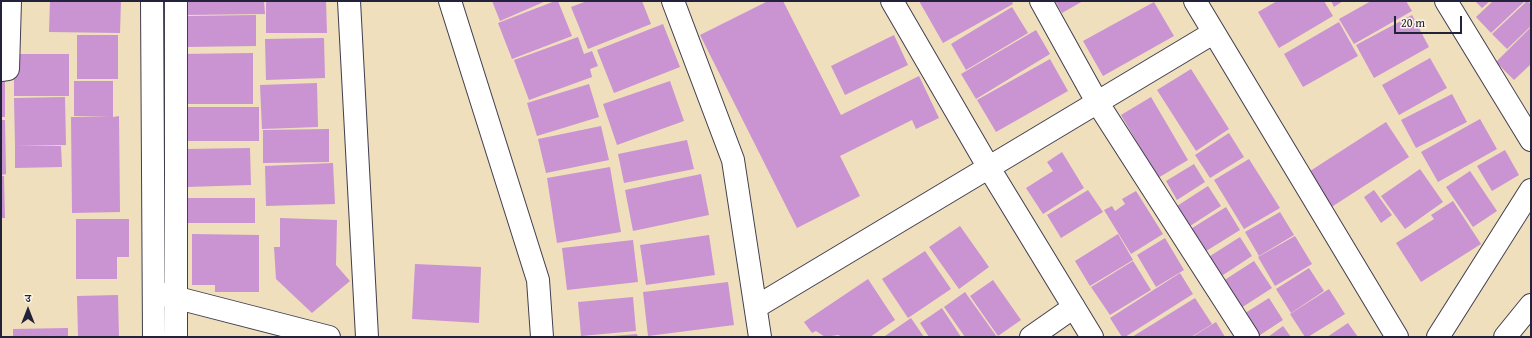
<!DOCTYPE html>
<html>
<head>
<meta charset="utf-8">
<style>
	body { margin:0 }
	#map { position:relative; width:1532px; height:338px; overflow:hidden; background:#efdfbd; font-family:"Gentium Book Plus","Noto Serif Devanagari",serif }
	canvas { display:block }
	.frame { position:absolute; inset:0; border:2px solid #22223b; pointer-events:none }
	.north { position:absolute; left:8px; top:290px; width:40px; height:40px; -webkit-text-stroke:3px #fcf5e5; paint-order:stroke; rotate:0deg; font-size:11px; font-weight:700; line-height:16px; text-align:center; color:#22223b }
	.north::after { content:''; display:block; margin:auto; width:14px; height:18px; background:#22223b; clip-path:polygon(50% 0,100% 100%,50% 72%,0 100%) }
	.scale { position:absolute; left:1394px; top:16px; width:68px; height:18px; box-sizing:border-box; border:2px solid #22223b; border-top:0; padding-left:5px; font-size:12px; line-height:14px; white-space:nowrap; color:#22223b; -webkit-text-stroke:3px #fcf5e5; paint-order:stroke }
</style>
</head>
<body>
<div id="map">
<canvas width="1532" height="338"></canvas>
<div class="frame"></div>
<div class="north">उ</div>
<div class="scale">20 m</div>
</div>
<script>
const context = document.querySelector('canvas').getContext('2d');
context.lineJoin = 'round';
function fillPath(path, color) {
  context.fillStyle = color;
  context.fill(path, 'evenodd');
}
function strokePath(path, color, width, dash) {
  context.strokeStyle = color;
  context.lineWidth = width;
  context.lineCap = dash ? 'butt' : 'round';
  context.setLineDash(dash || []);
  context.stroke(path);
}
fillPath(new Path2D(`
	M50 1H121L120 33 49 32Z
	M185 1H264L265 14 185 15Z
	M326 1 327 33H266V2Z
	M492 1H546L500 21Z
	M555 1H558L572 36 512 59 498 23Z
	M587 1H642L651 24 588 49 571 7Z
	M768 1H783L841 115 919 76 939 118 916 129 912 120 840 156 860 196 797 228 700 35Z
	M919 1H1012L1013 4 943 43Z
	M1055 1H1083L1062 13Z
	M1277 1H1324L1333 16 1279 48 1258 12Z
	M1331 1H1343L1334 7Z
	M1371 1H1406L1412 11 1354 44 1339 19Z
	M1475 1H1490L1482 8Z
	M1493 1H1525L1491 33 1476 17Z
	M1527 1 1531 4V26L1507 49 1492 34Z
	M1154 2 1174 36 1103 76 1083 41Z
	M1012 7 1028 33 966 70 951 44Z
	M256 15V46L186 47V16Z
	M1412 15 1429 47 1374 78 1356 45Z
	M1339 22 1358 56 1303 87 1284 54Z
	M663 24 680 67 614 93 597 50Z
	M1531 27V64L1514 80 1496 62Z
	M1036 30 1050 54 976 99 961 74Z
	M77 35H118V79H77Z
	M894 35 908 65 845 95 831 66Z
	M578 37 584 54 592 51 598 66 590 69 592 77 529 100 514 60Z
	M324 38 325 78 266 80 265 39Z
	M253 53V104H182L181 54Z
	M14 54H69V96H14Z
	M1430 58 1447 88 1399 115 1382 85Z
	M1050 59 1068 91 996 132 977 100Z
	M1191 69 1229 129 1196 151 1157 90Z
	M1 77H5V117H1Z
	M74 81H113V117L119 116 120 212 72 213 71 117H110L74 116Z
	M670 81 684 121 617 145 603 104Z
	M317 83 318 127 262 129 260 85Z
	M589 84 599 117 537 136 527 103Z
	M1452 94 1467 122 1416 148 1401 120Z
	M65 97 66 145 15 146 14 98Z
	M1151 97 1188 160 1158 178 1121 115Z
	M179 107H259V141H179Z
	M1480 119 1497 149 1438 182 1421 152Z
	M1 120H5L6 174 1 175Z
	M1386 122 1409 157 1330 208 1307 173Z
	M601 126 609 160 546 173 538 139Z
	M329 129V162L263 163V130Z
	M1229 133 1244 157 1210 178 1195 155Z
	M687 140 694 169 624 183 618 154Z
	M15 146H61L62 167 15 168Z
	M250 148 251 185 187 187 186 149Z
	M1505 150 1519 175 1492 191 1477 166Z
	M1062 152 1084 188 1043 214 1026 188 1053 171 1047 162Z
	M1249 159 1280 208 1244 229 1214 180Z
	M333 163 335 204 266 206 265 166Z
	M1194 164 1205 182 1177 200 1166 181Z
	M610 167 621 232 557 243 547 178Z
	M1420 169 1443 202 1405 229 1381 196Z
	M1470 171 1497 211 1473 227 1446 187Z
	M701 174 709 215 633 231 625 190Z
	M1 176H4L5 218H1Z
	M1208 186 1221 206 1190 226 1177 206Z
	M1088 190 1103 212 1061 238 1047 215Z
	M1374 190 1392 215 1381 223 1364 197Z
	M1136 191 1163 234 1131 254 1104 210 1112 206 1115 211 1125 204 1122 199Z
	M188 198H255V223H188Z
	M1453 201 1481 244 1421 282 1396 243 1434 219 1431 215Z
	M1226 207 1240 230 1203 253 1189 230Z
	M1280 212 1294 235 1259 256 1245 232Z
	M280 218 337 220 336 265 350 281 312 313 276 279 274 247H280Z
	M76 219H129V257H117V279H76Z
	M960 226 989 267 959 289 929 247Z
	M192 234 259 235V292H215V285H192Z
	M1118 234 1133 260 1090 286 1075 261Z
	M709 235 715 275 646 285 640 245Z
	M1295 236 1312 264 1275 286 1258 257Z
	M1240 237 1252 256 1220 277 1207 258Z
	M1165 238 1184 270 1156 287 1137 255Z
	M633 240 638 282 567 290 562 248Z
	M925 251 951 289 908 318 882 279Z
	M1133 261 1151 290 1110 315 1091 287Z
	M1254 261 1272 288 1241 308 1223 281Z
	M415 264 481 267 479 323 412 319Z
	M1309 268 1324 291 1291 313 1276 289Z
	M1180 273 1193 294 1125 337H1122L1110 318Z
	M868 279 895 320 870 337H858L857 336 843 337 838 335 825 337 816 331 812 333 804 322Z
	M993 280 1021 320 998 336 970 296Z
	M728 282 734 325 648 336 643 292Z
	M1329 289 1345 314 1308 337H1305L1290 314Z
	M965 292 997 337H965L944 307Z
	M118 295 119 337H78L77 296Z
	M633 297 636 331 581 336 578 302Z
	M1195 298 1212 324 1191 337H1132Z
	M1269 298 1283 320 1257 337 1242 315Z
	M942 308 961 337H929L920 323Z
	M911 318 924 337 885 336Z
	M1216 322 1225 337H1192Z
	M1348 323 1358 337H1327Z
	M1283 326 1291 337H1268Z
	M68 328V337H13V329Z
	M637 334 638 337H613V336Z`), '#ca93d2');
const minor = new Path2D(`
	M152 1 154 337
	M176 1V337
	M349 1 367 337
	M450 1 538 280 542 337
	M673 1 733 160 760 337
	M892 1 989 168 1092 337
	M1041 1 1097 102 1248 337
	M1195 1 1397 337
	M1446 1 1531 140
	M1 70 8 69 10 1
	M162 294 329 337
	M756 307 1213 33
	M1031 337 1074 307
	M1438 337 1531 190
	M1505 337 1531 305`);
strokePath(minor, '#413e4e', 24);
strokePath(minor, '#fff', 22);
</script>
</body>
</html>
